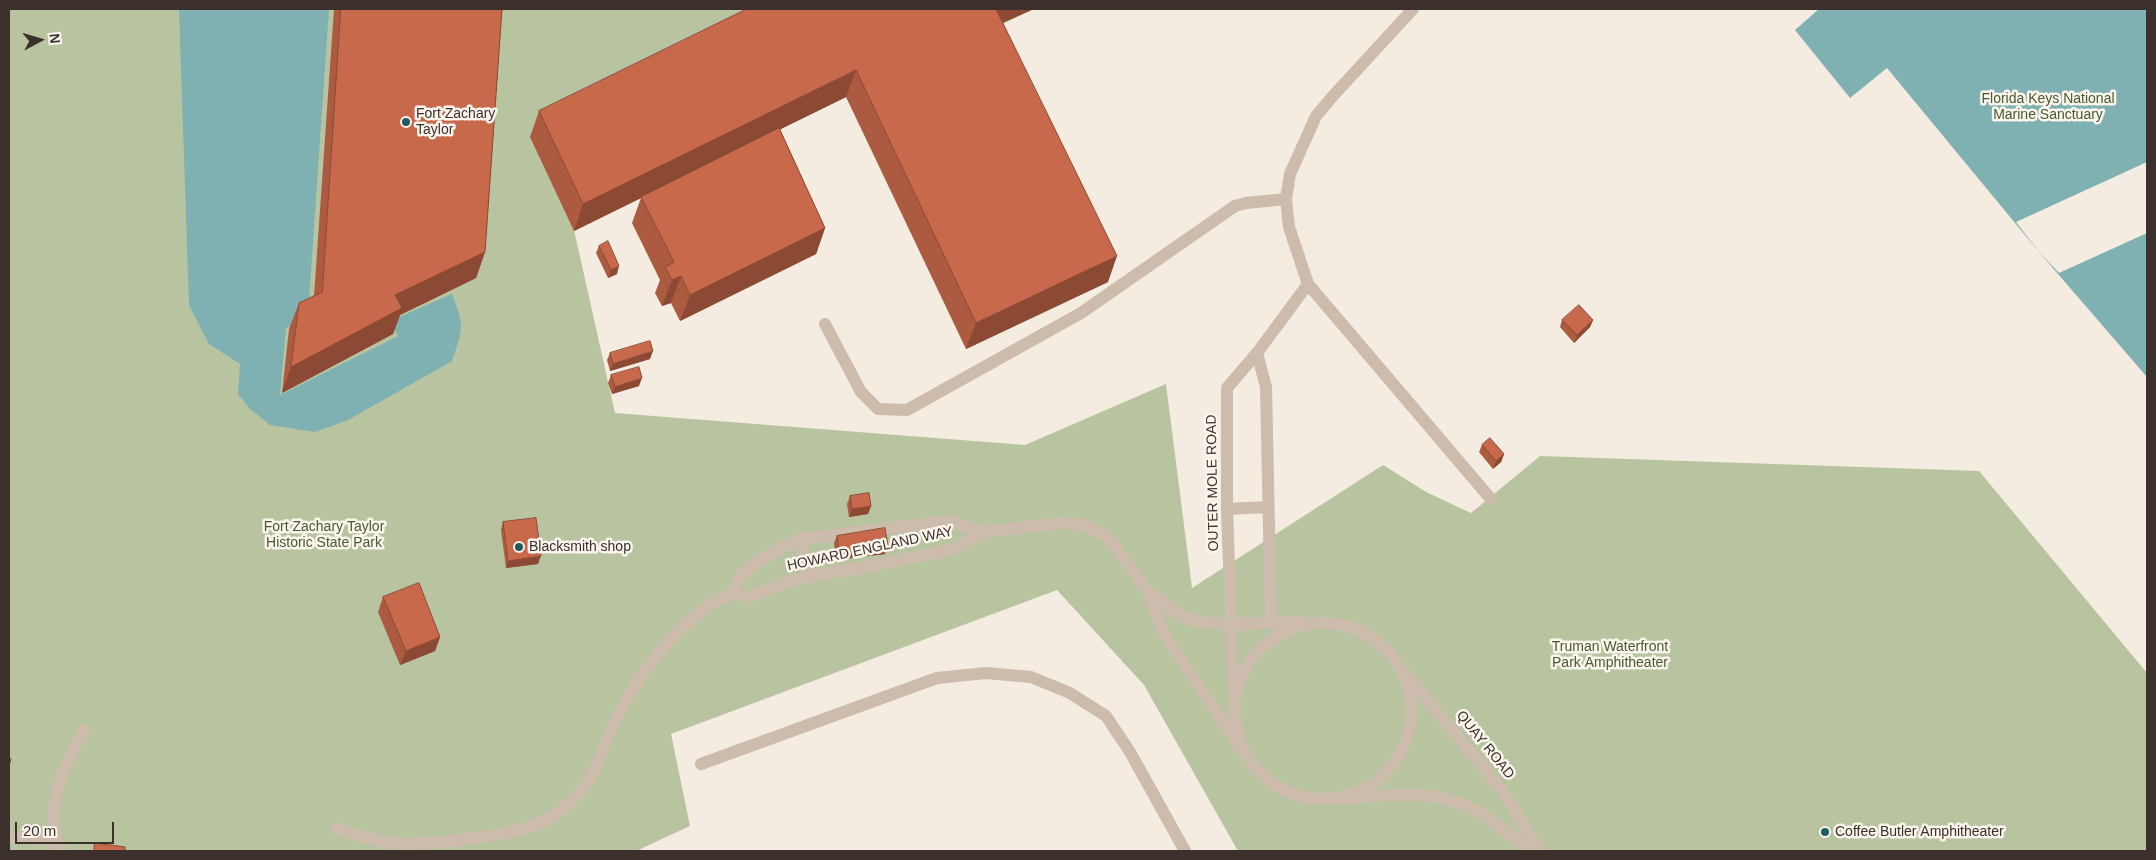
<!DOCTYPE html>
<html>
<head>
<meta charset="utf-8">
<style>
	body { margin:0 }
	#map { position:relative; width:2156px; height:860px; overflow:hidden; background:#f4ebe1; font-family:Helvetica,sans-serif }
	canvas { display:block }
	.frame { position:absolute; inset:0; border:10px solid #3b302b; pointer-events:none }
	.north { position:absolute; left:15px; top:15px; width:50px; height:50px; -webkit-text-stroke:4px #fbf5ee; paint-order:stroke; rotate:84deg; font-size:14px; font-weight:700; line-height:20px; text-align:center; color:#3b302b }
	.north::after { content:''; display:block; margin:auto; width:18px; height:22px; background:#3b302b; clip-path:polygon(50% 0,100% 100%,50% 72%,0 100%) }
	.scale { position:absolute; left:15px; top:822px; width:99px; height:22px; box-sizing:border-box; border:2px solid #3b302b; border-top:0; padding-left:6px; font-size:15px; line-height:18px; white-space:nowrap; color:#3b302b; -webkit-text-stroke:4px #fbf5ee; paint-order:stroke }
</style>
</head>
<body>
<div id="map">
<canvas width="2156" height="860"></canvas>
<div class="frame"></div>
<div class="north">N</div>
<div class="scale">20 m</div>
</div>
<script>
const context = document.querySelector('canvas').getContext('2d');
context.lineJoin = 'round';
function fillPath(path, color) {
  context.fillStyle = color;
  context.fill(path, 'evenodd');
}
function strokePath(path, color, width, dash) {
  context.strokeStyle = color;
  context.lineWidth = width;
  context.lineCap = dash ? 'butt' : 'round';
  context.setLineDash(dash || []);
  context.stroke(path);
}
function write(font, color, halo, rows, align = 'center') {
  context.font = font + ' Helvetica,sans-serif';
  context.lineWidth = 5;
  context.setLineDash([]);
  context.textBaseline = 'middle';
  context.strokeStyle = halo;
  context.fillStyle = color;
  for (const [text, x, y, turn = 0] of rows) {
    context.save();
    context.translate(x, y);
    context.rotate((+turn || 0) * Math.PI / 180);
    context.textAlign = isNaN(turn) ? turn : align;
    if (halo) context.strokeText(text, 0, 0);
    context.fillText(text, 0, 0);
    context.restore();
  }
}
fillPath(new Path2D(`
	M9 9H1034L846 97 574 230 615 413 1025 445 1166 384 1192 588 1383 465 1426 492 1471 513 1540 456 1979 471 2147 673V851H1238L1144 685 1057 590 671 734 690 826 636 851H9Z`), '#b8c4a0');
fillPath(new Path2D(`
	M179 9H329L308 315 286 328 280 395 398 336 390 321 452 294C465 328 463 328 452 361L348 420 315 432 270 425 250 409 238 394 240 364 209 344 189 305Z
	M1819 9H2147V377L2039 252 1887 68 1850 98 1795 30Z`), '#7fb0b2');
fillPath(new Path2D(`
	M2147 162V233L2059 273 2039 252 2016 222Z`), '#f4ebe1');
strokePath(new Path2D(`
	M1308 284 1490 498
	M825 324 861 392 878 409 907 410 1081 313 1235 206 1246 203 1286 199
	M1257 353 1266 387 1271 622
	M1227 509 1268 507
	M1234 702 1227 509V388L1257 353 1308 284 1289 227 1286 199 1290 174 1316 116 1332 97 1413 9
	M701 764 937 678 986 673 1031 677 1070 693 1106 716 1130 752 1185 851
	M9 837 55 840
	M61 851C41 811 64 765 85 730`), '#cdbbac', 12);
strokePath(new Path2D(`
	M800 539 809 576
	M1147 590C1160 600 1176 615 1192 620 1222 628 1269 622 1300 622
	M732 593 750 597 792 580 877 565 954 549 984 532 1063 523 1085 525 1106 536 1114 545 1147 590 1165 636 1244 753
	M1235 711a88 88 0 1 1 176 0a88 88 0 1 1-176 0Z
	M1406 674 1503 791 1540 851
	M1350 798C1392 795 1436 789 1475 810 1494 820 1514 838 1531 851
	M336 828C354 834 372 841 391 843 427 846 498 837 533 826 555 818 576 801 588 781 600 763 605 742 614 723 623 704 635 685 647 668 665 644 687 621 711 604 717 600 726 598 731 593 736 590 736 581 740 577 748 566 787 544 800 539L949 521 984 532`), '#cdbbac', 12);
fillPath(new Path2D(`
	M334 9H502L485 252 476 278 400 315 393 334 282 393 289 329 299 303 314 296Z
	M1003 23 1108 282 966 349 846 97 780 129 825 228 816 254 680 321 671 303 662 306 655 293 660 280 632 223 641 198 574 231 530 137 539 111Z
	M599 246 617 274 608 278 596 253Z
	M1562 320H1593L1590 327 1574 343 1560 327Z
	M610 353 650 359 610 371 607 360Z
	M611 375 639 386 612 394 608 383Z
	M1482 445 1504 454 1501 462 1493 469 1479 452Z
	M850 496 871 506 868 514 849 517 847 504Z
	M503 522 538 564 506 568 501 530Z
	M837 536 885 554 836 560 834 543Z
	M383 597 440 637 435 651 400 665 378 612Z`), '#ac5a40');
fillPath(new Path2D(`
	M993 9H1034L985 31Z
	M856 70 846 97 574 231 583 204Z
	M825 228 816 254 680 321 690 295Z
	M485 252 476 278 400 315 393 334 282 393 291 367 395 295Z
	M1117 256 1108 282 966 349 976 323Z
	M619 266 617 274 608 278 611 270Z
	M681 276 671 303 662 306 672 280Z
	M1593 320 1590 327 1574 343 1577 335Z
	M653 351 650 359 610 371 613 364Z
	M642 378 639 386 612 394 615 387Z
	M1504 454 1501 462 1493 469 1496 461Z
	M871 506 868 514 849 517 852 509Z
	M888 546 885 554 836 560 839 553Z
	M541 556 538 564 506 568 508 561Z
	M440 637 435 651 400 665 406 651Z`), '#8c4a34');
const building = new Path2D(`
	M341 9H502L485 252 395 295 402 308 291 367 299 303 322 292Z
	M747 9H996L1117 256 976 323 856 70 583 204 539 111Z
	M779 128 825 228 690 295 681 276 672 280 665 267 674 262 641 197Z
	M608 241 619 266 611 270 599 246Z
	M1579 305 1593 320 1577 335 1562 320Z
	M650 341 653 351 613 364 610 353Z
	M639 367 642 378 615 387 611 375Z
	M1490 438 1504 454 1496 461 1482 445Z
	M869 493 871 506 852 509 850 496Z
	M536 518 541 556 508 561 503 522Z
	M885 528 888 546 839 553 837 536Z
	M419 583 440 637 406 651 383 597Z
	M9 758 11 759 9 766Z
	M95 843 125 847V851H94Z`);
fillPath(building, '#c8694b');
strokePath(building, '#8c4a34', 1);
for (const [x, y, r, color] of [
	[406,122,5,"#1f5a5e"],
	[519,547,5,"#1f5a5e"],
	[1825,832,5,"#1f5a5e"]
]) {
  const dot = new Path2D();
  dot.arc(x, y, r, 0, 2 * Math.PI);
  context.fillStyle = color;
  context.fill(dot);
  strokePath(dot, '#fbf5ee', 2);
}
write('14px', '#4a5a2e', '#fbf5ee', [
	["Florida Keys National",2048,99],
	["Marine Sanctuary",2048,115],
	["Fort Zachary Taylor",324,527],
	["Historic State Park",324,543],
	["Truman Waterfront",1610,647],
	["Park Amphitheater",1610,663]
]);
write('14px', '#3b302b', '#fbf5ee', [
	["Fort Zachary",416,114],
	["Taylor",416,130],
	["Blacksmith shop",529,547],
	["Coffee Butler Amphitheater",1835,832]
], 'left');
write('14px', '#3b302b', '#fbf5ee', [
	["OUTER MOLE ROAD",1213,483,-91],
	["HOWARD ENGLAND WAY",870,549,-12],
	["QUAY ROAD",1485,745,51]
]);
</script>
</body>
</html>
